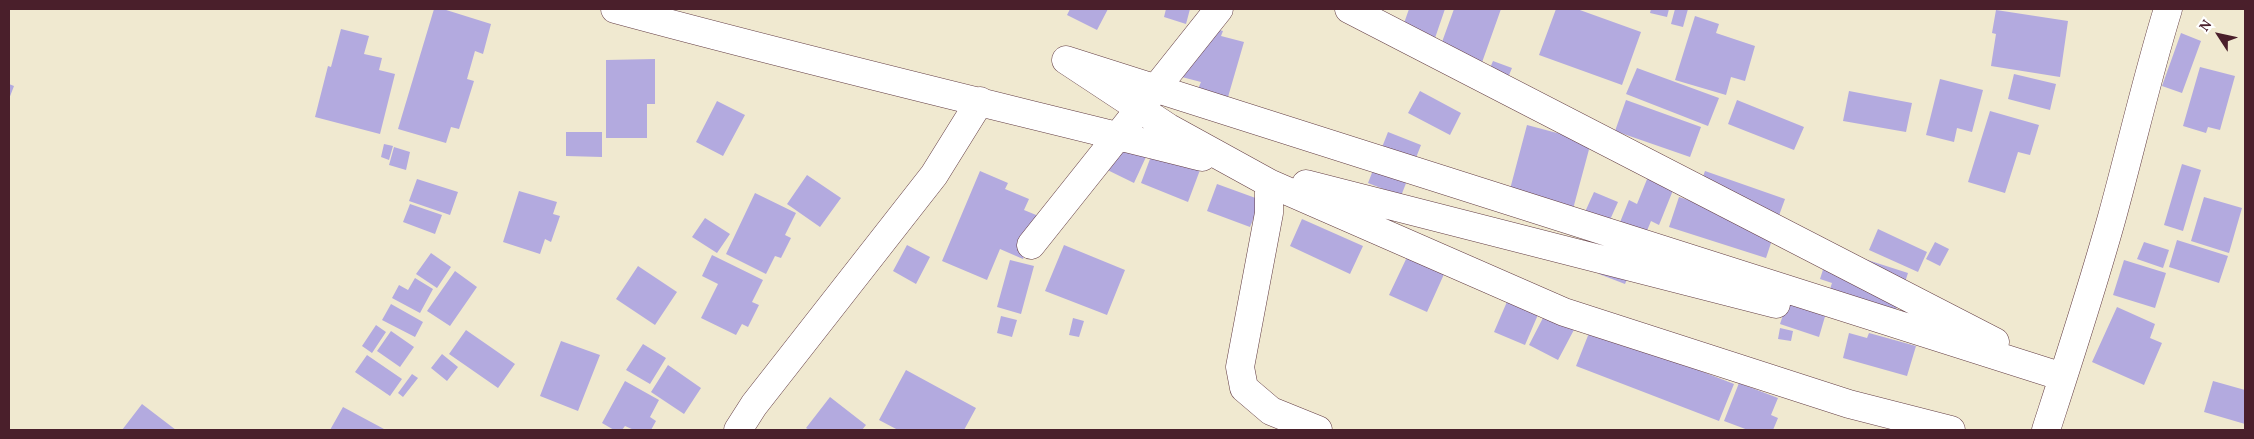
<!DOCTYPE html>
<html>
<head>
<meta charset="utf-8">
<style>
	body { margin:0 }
	#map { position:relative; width:2254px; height:439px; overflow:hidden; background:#f0e9d0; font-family:Vollkorn,serif }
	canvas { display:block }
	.frame { position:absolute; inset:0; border:10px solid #4a1f2b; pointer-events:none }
	.north { position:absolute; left:2194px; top:10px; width:50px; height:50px; -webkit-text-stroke:4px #fff; paint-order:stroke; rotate:305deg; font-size:14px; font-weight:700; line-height:20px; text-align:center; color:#4a1f2b }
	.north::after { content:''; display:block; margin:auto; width:18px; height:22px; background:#4a1f2b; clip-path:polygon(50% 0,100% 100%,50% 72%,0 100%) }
</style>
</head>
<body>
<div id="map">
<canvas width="2254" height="439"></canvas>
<div class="frame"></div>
<div class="north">N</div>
</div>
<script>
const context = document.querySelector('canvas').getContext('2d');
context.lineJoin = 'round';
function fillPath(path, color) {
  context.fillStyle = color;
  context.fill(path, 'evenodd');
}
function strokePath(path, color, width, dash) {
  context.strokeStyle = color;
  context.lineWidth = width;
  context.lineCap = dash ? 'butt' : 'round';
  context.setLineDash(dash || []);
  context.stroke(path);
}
fillPath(new Path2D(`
	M434 9H443L491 24 483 54 475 51 467 79 474 81 459 129 451 127 446 143 398 129Z
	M1070 9H1108L1097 30 1067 15Z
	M1166 9H1190L1186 24 1164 17Z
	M1409 9H1445L1435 38 1403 26Z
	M1454 9H1501L1480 68 1438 53Z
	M1556 9H1577L1641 32 1622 85 1539 55Z
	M1651 9H1669L1667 17 1650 13Z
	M1675 9H1688L1683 27 1671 24Z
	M1996 10 2068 21 2060 77 1991 66 1996 34 1992 33Z
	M1695 16 1719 24 1716 33 1755 46 1745 81 1731 77 1726 95 1675 80Z
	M1194 23 1223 31 1221 36 1244 42 1228 97 1198 89 1201 82 1178 76Z
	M341 29 369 36 364 54 382 58 379 70 395 74 380 134 315 117 328 66 331 67Z
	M2181 33 2201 41 2182 93 2162 86Z
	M655 59V104H647V138H606V60Z
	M1493 61 1512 68 1502 92 1483 84Z
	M2200 67 2235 76 2220 130 2208 127 2206 133 2183 126Z
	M1637 68 1719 98 1708 126 1626 94Z
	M2014 74 2056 84 2050 110 2008 99Z
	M1940 79 1983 90 1972 132 1957 128 1954 142 1926 135Z
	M9 84 14 86 9 99Z
	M1420 91 1461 113 1450 135 1408 113Z
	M1849 91 1912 103 1906 132 1843 121Z
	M1626 100 1701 127 1690 157 1615 131Z
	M1737 100 1804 127 1794 150 1728 124Z
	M717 101 745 115 723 156 696 142Z
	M1990 111 2039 125 2030 155 2018 152 2005 193 1968 182Z
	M1106 125 1151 146 1134 183 1089 161Z
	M1527 125 1591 142 1573 209 1509 193Z
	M566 132H602V157L566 156Z
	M1388 132 1421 145 1401 196 1368 183Z
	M384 144 393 146 389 160 381 157Z
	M394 147 410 152 406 170 389 165Z
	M1153 151 1200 170 1188 202 1141 183Z
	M1656 157 1682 168 1659 225 1651 221 1625 284 1599 274 1629 200 1637 204Z
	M2182 164 2201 170 2183 231 2164 225Z
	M980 171 1008 183 1005 189 1029 199 1024 210 1041 217 1023 259 1000 249 987 280 942 261Z
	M1705 171 1785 199 1777 221 1697 194Z
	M807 175 841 198 820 227 787 204Z
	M417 179 458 192 450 215 409 201Z
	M1217 184 1261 200 1250 227 1207 211Z
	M519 191 557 202 553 214 560 216 551 242 545 239 540 254 503 242Z
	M1594 192 1618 202 1609 222 1585 212Z
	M755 193 796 213 785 235 791 238 781 258 775 256 766 274 726 254Z
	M1679 197 1776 228 1766 258 1669 227Z
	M2204 197 2242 208 2229 253 2191 241Z
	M410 204 442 215 435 234 403 222Z
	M705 218 730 234 717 253 692 237Z
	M1302 219 1363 246 1350 274 1290 246Z
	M1878 229 1927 252 1918 272 1869 250Z
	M2177 240 2228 256 2219 283 2169 267Z
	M1935 242 1949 249 1940 266 1926 259Z
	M2144 242 2169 250 2163 268 2137 259Z
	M907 245 930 257 916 284 893 271Z
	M1064 245 1125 270 1107 315 1045 291Z
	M1830 248 1908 273 1893 319 1825 304 1832 283 1820 279Z
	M431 253 451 267 437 288 416 274Z
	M712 255 763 280 752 302 759 305 748 327 742 324 736 335 701 318 718 284 702 276Z
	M1408 255 1445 272 1427 312 1389 295Z
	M1010 260 1034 266 1021 314 997 307Z
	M2124 260 2166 273 2155 308 2113 295Z
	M638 266 677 292 655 325 616 299Z
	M455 271 477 287 450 326 427 311Z
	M415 278 433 289 420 313 392 298 399 285 408 290Z
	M1509 297 1540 310 1525 345 1494 332Z
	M1788 300 1826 313 1819 337 1780 324Z
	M391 304 423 322 415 337 382 320Z
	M2117 307 2155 324 2150 338 2162 343 2144 385 2092 362Z
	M1546 312 1576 326 1558 360 1529 345Z
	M1001 316 1017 320 1012 337 997 333Z
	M1073 318 1084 321 1079 337 1069 335Z
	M376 325 386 332 372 353 362 346Z
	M1591 328 1734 384 1719 421 1576 366Z
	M1780 328 1793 331 1791 341 1778 339Z
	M466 330 515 364 498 388 449 354Z
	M391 331 414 347 400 367 377 351Z
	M1849 333 1867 338 1869 333 1916 346 1907 376 1843 358Z
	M561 341 600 355 578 411 540 396Z
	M643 344 666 358 650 384 626 370Z
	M442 354 458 367 447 381 431 368Z
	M367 355 402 379 390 396 355 372Z
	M668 365 701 388 684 414 651 392Z
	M906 370 976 408 964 430H898L879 420Z
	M412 374 418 378 403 397 398 393Z
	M625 381 659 400 650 417 656 421 651 430H634L625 426 622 430H614L602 423Z
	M2213 381 2245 390V424L2204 412Z
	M1739 383 1778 398 1771 415 1778 418 1773 430H1748L1724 421Z
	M830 397 866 425 862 430H809L806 428Z
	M142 404 176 430H122Z
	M343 407 384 429 383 430H330Z`), '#b3aadf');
const street = new Path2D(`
	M615 9C810 62 1006 108 1202 157
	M1349 9 1995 342
	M1269 183V213L1240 367 1244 388 1271 411 1318 430
	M1306 184 1776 304
	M1031 245 1219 9
	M738 430 754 405 934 175 980 101
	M1951 430 1849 404 1564 312 1269 183 1169 128 1066 60 2063 377
	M2046 430C2069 359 2092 289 2112 217 2131 148 2147 77 2168 9`);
strokePath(street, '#633d44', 29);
strokePath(street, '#fff', 28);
</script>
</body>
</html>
